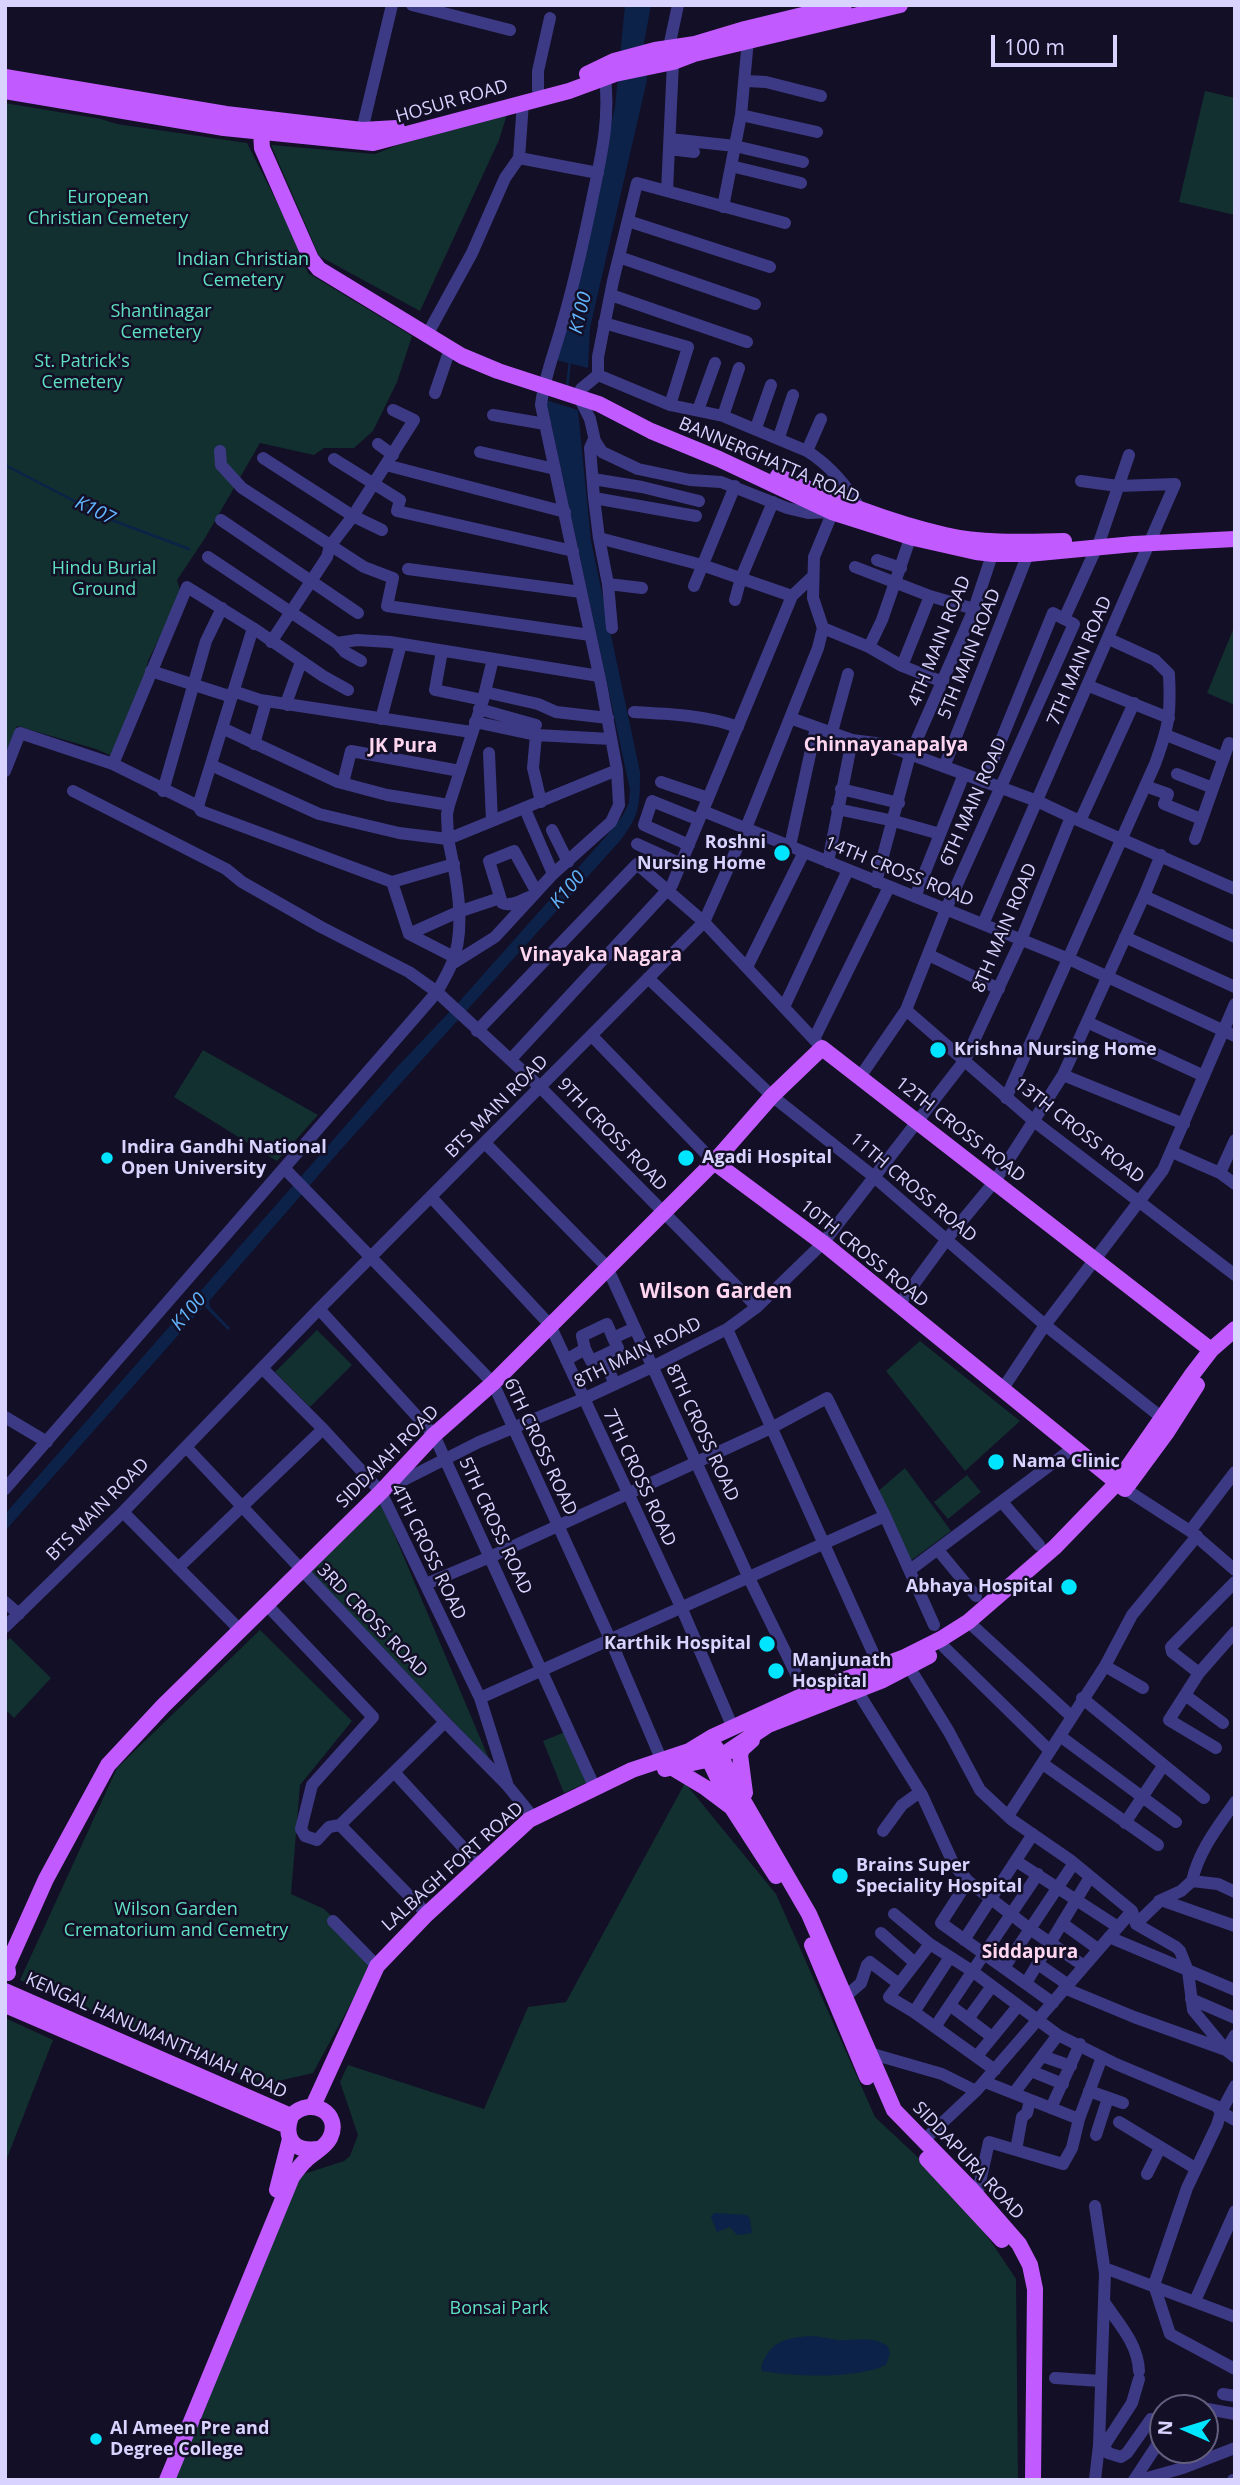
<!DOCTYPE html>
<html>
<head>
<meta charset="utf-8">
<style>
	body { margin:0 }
	#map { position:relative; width:1240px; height:2485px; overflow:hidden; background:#130f26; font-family:"Open Sans",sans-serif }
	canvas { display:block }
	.frame { position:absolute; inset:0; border:7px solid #d9d4ff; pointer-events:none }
	.north { position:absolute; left:1149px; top:2394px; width:70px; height:70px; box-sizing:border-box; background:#130f26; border:2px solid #625e7d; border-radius:50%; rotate:273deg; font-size:19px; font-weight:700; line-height:28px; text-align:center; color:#d9d4ff }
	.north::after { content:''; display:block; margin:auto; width:24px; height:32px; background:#00e5ff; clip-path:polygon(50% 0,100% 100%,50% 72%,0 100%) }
	.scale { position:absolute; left:991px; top:35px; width:126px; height:32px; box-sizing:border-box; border:4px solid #d9d4ff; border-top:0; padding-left:9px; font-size:21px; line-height:24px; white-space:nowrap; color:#d9d4ff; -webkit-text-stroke:5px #130f26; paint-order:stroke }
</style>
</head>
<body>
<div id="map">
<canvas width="1240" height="2485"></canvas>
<div class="frame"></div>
<div class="north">N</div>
<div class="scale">100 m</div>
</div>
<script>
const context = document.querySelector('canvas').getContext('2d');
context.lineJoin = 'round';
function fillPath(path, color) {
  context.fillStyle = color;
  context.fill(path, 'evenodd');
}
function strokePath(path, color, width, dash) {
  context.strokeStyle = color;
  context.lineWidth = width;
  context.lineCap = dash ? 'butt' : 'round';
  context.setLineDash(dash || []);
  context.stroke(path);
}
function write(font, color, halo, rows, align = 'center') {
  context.font = font + ' "Open Sans",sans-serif';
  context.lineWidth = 5;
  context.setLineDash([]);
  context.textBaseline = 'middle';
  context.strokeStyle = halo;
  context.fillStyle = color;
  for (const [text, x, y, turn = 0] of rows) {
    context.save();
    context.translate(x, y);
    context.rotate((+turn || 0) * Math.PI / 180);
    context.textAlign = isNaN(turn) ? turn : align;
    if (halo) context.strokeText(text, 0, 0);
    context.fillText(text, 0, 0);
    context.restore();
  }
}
fillPath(new Path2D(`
	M1205 91 1235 98V215L1179 202Z
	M5 103 101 119 117 124 247 143 292 232 308 273 412 336 397 382 373 431 354 448H324L314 455 260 443 205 538 177 580 181 594 148 661 145 675 112 756 96 749 17 726 5 754Z
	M507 114 499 140 420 311 319 256 271 145 375 154 398 145Z
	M1235 625V705L1207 693Z
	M203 1050 318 1115 277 1161 174 1097Z
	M317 1330 352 1365 310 1407 275 1372Z
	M920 1341 1020 1421 965 1471 886 1371Z
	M905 1468 951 1531 909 1562 876 1493Z
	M967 1475 981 1492 948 1519 934 1502Z
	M381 1503 489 1759 309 1571Z
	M260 1630 352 1721 300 1785 291 1894 324 1909 376 1957 313 2073 265 2084 20 1980 117 1768Z
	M10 1638 51 1678 14 1718 5 1709V1642Z
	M565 1732 586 1783 564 1793 543 1741Z
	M685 1783 776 1894 875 2117 941 2179 990 2240 1016 2279 1018 2480H175L294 2186 304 2174 344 2161 350 2156 358 2135 340 2082 348 2065 484 2109 528 2007 566 2002Z
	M5 2018 53 2040 7 2158H5Z`), '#12302f');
fillPath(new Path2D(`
	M625 5H651L644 43 647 80 590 328 588 368 556 360 615 107Z
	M546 400 578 410 591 541 640 772C640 806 640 815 619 842L344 1146 209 1301 210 1307 230 1328 228 1330 204 1306 5 1531V1514L397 1067 458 1003 608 834 623 815 629 803 630 790Z
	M714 2213 747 2215 750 2219 752 2233 737 2235 730 2227 717 2232 711 2217Z
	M814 2336C822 2337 830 2339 837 2340 855 2341 871 2335 888 2346L890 2354 886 2365C856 2379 795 2377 762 2371L761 2368C769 2340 788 2337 814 2336Z`), '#0c2248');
strokePath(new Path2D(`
	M567 388 570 360
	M5 465 109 519 189 549`), '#0c2248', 2.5);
strokePath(new Path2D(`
	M412 5 510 30
	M669 47 678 5
	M746 81 766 82 821 96
	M538 90V71L550 18
	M741 115 817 132
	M362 130 392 5
	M670 139 735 146 803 162
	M669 149 694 152
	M519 158 598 173
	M731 166 801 183
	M667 191 673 62
	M723 207 741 115 748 40
	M628 221 770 267
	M619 257 755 304
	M611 295 747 342
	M604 323 688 347 670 405
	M427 335 472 253 505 178 519 158 523 102
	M598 375V357L613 281 637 183 785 223
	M598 375 670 405 723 416 807 451C828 464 848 486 860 509
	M581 389 598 375
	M435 393 450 349
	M582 403 590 419 595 441 602 452 638 469 690 480 721 482 787 508 808 513 832 512
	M698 410 715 363
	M493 415 545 424
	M723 416 739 368
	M756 428 771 385
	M779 437 793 395
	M594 439 590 448 594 498 599 538 608 584 612 628
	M378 444 393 455
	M220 451 221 465 242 488 364 567 393 578 387 606 590 635
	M807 451 821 419
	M480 452 555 469
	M263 458 353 516 382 530
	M334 459 400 500 397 511 573 551
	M386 465 565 512
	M593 479 642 487 699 501
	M594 498 696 516
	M221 520 358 613
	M599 538 702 565 792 596
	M208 557 337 643 357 640 390 642 599 676
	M877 560 901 568
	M855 567 930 596 974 609
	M408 569 581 592
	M608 584 642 588
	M694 586 735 486
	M735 600 741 578 773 502
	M823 628 869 647 902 666 943 682
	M271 642 327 557 330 546 353 516 414 420 393 410
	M337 643 345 652 361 661
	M869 647 882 620 913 530
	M442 651 435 690 483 700 493 659
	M902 666 930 596
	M151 671 232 697
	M1089 686 1169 718
	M233 691 260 700 471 732
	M485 692 538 704 556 712 608 718
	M288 705 287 701 301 662
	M479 709 536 725
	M634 712C669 714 704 715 738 727
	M381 719 401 644
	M475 722 536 735
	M222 728 338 782 387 795 449 805
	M832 732 848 674
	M1166 735 1224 758
	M254 744 266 702
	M489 753 492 821
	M113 764 187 587 253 628
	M211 765 319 814 399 833 448 839 447 814 449 805 483 700
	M944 767 1028 554
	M5 771 20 733 113 764 198 806 201 811 392 882 454 864
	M1177 774 1213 788
	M661 782 708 798
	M984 782 1053 613 1064 619 1100 540 1129 455
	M343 783 351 751 460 771
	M1145 786 1168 794 1164 804 1201 819
	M841 789 899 803
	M73 791 226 869 242 882 321 927 409 972 437 992 541 1088 757 1307
	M163 791 206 641 222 608
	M541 802 533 768 536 735 611 739
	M198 806 253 628 323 676 348 690
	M525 809 553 874
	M837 809 894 821 940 834
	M703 811 1069 959 1235 1036
	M1071 817 1235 889
	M1080 821 1134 703
	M552 830 568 862
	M1195 839 1229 743
	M637 844 681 864
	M689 845 644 825 652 801 699 820
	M790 846 816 727
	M828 862 852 740
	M392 882 409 934 454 957
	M876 882 910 755 974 609 995 546
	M1144 896 1235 937
	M529 897C521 901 510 907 502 903L489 861 514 851 536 891
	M915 897 964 774
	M983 924 1175 484 1118 486 1081 481
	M409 934 458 912 500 898
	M1125 937 1235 987
	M929 955 999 989
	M452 964 495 937 553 874 611 822 619 805 617 770
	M747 967 804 852
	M648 978 772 1096 873 1176 1045 1325 1161 1417
	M784 1007 848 870
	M906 1010 1035 1122 1235 1275
	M1087 1022 1204 1076
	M477 1031 637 864 704 922 822 1048
	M592 1036 714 1162
	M814 1039 889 887
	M511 1059 672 885 792 596 812 577
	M1063 1075 1184 1124
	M860 1077 906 1010 946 909 1074 624 1064 619
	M1006 1098 1155 764C1169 726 1171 714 1169 674L1155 660 1109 639
	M485 1143 607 1267 748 1576 806 1694
	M1172 1152 1220 1173 1235 1184
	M284 1168 493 1383 610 1639 662 1761
	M1220 1173 1235 1140
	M431 1197 550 1325 682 1609 733 1728
	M898 1306 947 1239 995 1181 1063 1075 1144 896 1161 855
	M319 1309 434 1435 594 1786
	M727 1329 879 1666
	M585 1349 582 1336 607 1324 613 1338
	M602 1356 618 1348 613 1338 635 1328
	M566 1360 585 1349 591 1361 602 1356 615 1384
	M262 1368 323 1429 381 1492 480 1698 507 1783
	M1002 1390 1045 1325 1163 1170 1235 1004
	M5 1417 47 1442
	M186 1447 445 1722 507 1785 533 1817
	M388 1488 479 1442 583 1399 652 1367 727 1329 757 1307 823 1243 965 1060 1021 940 1071 817 1037 801 883 744 852 740 790 718
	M5 1489 437 992C442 983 448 973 452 963 467 928 456 875 448 839L617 770 601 684 541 405C544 379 553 356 560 332 573 288 583 244 592 200 601 156 610 122 605 77
	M1125 1489 1190 1531 1235 1570
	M1002 1502 1039 1545
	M123 1512 240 1630
	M1190 1531 1235 1472
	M938 1550 976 1596
	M178 1568 323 1429
	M910 1570 1073 1448
	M426 1584 490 1557 771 1428 827 1398 885 1516 934 1625
	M5 1602 19 1614
	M266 1604 373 1717 312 1785 301 1829 305 1836 317 1840 329 1827 340 1825 445 1722
	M5 1627 123 1512 319 1309 704 922 746 828 818 648 823 628 813 598 814 557 836 504
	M974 1627 1071 1716
	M944 1647 1050 1751
	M1105 1666 1143 1688
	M909 1667 949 1732 980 1790 1012 1820 1070 1860 1132 1911 1136 1924 1176 1947 1180 1951 1188 1971 1193 2010 1226 2050 1235 2057
	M1199 1673 1172 1652 1171 1647 1235 1582
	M856 1689 922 1795 954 1865 968 1881 941 1923 1053 2003
	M1185 1695 1223 1723
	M480 1698 885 1516
	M1082 1698 1204 1798
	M1060 1736 1176 1822
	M1216 1748 1169 1720 1199 1673 1235 1632
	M1043 1764 1158 1845
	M394 1772 480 1866
	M1008 1816 1105 1666 1132 1615 1197 1536
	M1125 1823 1163 1766
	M340 1825 427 1914
	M883 1831 902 1805 920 1792
	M1016 1861 1118 1927
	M968 1881 1030 1929 1084 1966
	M1192 1881C1199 1850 1218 1827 1235 1802
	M1159 1901 1181 1891 1192 1881 1218 1884 1235 1892
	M894 1914 930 1944 972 1971 1058 2035 1116 2064 1216 2106 1221 2112 1217 2125 1187 2188 1154 2285 1170 2334 1235 2369
	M333 1921 377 1966
	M1062 1923 1098 1949
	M1136 1924 1161 1900 1235 1926
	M881 1933 915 1963
	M1109 1937 1235 1990
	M964 1940 1033 1834
	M930 1944 889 1997 914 2012 995 2070
	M1038 1964 1067 1984
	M1004 1968 1074 1863
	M1026 1983 1090 1877
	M1064 1988 1134 2017 1226 2050 1235 2035
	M846 1996 861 1983 867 1965 870 1962 899 1984
	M1191 1999 1235 2018
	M951 2006 992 2037
	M914 2012 950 1957
	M968 2019 992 1986
	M935 2027 1038 1874
	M864 2055 869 2053 942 2074 976 2091
	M977 2056 1018 2006
	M1042 2056 1071 2066
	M1031 2071 1063 2084
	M985 2082 1079 2119 1102 2057
	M1235 2086 1221 2112 1235 2120
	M1089 2091 1123 2103
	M1014 2093 1058 2035
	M1051 2108 1080 2044
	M1119 2122 1195 2168
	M1096 2135 1108 2098
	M924 2140 976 2091 1132 1911
	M1016 2150 1022 2117 1027 2113 1030 2100
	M1147 2174 1160 2148
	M974 2199 977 2196 989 2142 1063 2164 1072 2148 1079 2119
	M1095 2206 1105 2273
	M1195 2301 1235 2211
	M1104 2302C1119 2324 1138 2344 1139 2371
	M1055 2378 1101 2381
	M1223 2394 1235 2396
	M1202 2408 1235 2414
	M1104 2446 1108 2453 1121 2457 1127 2453 1151 2419
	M1099 2448 1104 2446 1132 2403 1139 2379
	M1095 2480 1099 2445 1105 2273 1110 2270 1235 2317
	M1134 2480 1163 2436
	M1140 2480 1183 2468 1235 2448
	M1233 2480H1235`), '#3d3a85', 12);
strokePath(new Path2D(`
	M587 74 614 61 655 50 695 44 745 29 844 5
	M5 77 226 114 362 130 397 128
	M5 91 224 128 373 143 569 91 615 74 673 62 694 54 900 5
	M260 118 262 148 311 259 319 269 462 356 498 371 599 404 651 431 719 459 832 512 914 538 976 552 993 554H1028L1134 544 1235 539
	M778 476C832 499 888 522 945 535 983 544 1025 542 1064 541
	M714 1162 823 1243 1125 1489
	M1128 1485 1167 1432 1197 1385
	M716 1748 744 1802 809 1914 894 2110 971 2189 1019 2244 1030 2265 1035 2289 1033 2480
	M706 1753 732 1808 776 1876
	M671 1767 706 1788 730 1806
	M665 1769 720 1757 768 1725 883 1680 929 1656
	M745 1793 740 1755 742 1749 752 1740
	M812 1945 867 2077
	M8 1973 7 1966 46 1879 108 1765 163 1706 381 1492 434 1435 493 1383 714 1162 772 1096 822 1048 1211 1350
	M5 1991 291 2116
	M5 2005 287 2126
	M313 2106 377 1966 427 1914 529 1820 632 1770 689 1751 712 1737 806 1694 905 1657 941 1639 968 1622 1055 1547 1116 1484 1191 1376 1211 1350 1235 1329
	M927 2159 1002 2240
	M277 2190 290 2139
	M167 2480 292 2177C296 2172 300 2165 306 2160 314 2152 325 2148 330 2138 342 2114 312 2095 291 2116 283 2139 294 2152 318 2149`), '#c25bff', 16);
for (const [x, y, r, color] of [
	[782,853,9,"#00e5ff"],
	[938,1050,9,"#00e5ff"],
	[107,1158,7,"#00e5ff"],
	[686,1158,9,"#00e5ff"],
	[996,1462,9,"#00e5ff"],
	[1069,1587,9,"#00e5ff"],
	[767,1644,9,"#00e5ff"],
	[776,1671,9,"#00e5ff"],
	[840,1876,9,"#00e5ff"],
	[96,2439,7,"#00e5ff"]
]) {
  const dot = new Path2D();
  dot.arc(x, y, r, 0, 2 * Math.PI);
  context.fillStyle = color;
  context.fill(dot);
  strokePath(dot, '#130f26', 2.5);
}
write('18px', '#d9d4ff', '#130f26', [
	["HOSUR ROAD",452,102,-16],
	["BANNERGHATTA ROAD",769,461,23],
	["4TH MAIN ROAD",940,641,-68],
	["5TH MAIN ROAD",970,654,-68],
	["7TH MAIN ROAD",1080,661,-67],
	["6TH MAIN ROAD",974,802,-66],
	["14TH CROSS ROAD",899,872,22],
	["8TH MAIN ROAD",1005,928,-67],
	["BTS MAIN ROAD",497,1107,-45],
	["12TH CROSS ROAD",960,1130,38],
	["13TH CROSS ROAD",1079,1131,38],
	["9TH CROSS ROAD",612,1135,46],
	["11TH CROSS ROAD",913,1188,40],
	["10TH CROSS ROAD",864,1254,39],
	["8TH MAIN ROAD",638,1353,-26],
	["8TH CROSS ROAD",702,1433,65],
	["6TH CROSS ROAD",540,1447,65],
	["SIDDAIAH ROAD",388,1457,-45],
	["7TH CROSS ROAD",639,1478,65],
	["BTS MAIN ROAD",98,1510,-45],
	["5TH CROSS ROAD",495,1526,65],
	["4TH CROSS ROAD",428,1552,64],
	["3RD CROSS ROAD",372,1621,46],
	["LALBAGH FORT ROAD",453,1867,-42],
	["KENGAL HANUMANTHAIAH ROAD",156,2036,24],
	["SIDDAPURA ROAD",968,2161,47]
]);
write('18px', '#5fe0c0', '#130f26', [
	["European",108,198],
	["Christian Cemetery",108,219],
	["Indian Christian",243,260],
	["Cemetery",243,281],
	["Shantinagar",161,312],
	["Cemetery",161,333],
	["St. Patrick's",82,362],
	["Cemetery",82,383],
	["Hindu Burial",104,569],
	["Ground",104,590],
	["Wilson Garden",176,1910],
	["Crematorium and Cemetry",176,1931],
	["Bonsai Park",499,2309]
]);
write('bold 18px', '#d9d4ff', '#130f26', [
	["Roshni",766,843,"right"],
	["Nursing Home",766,864,"right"],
	["Krishna Nursing Home",954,1050],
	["Indira Gandhi National",121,1148],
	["Open University",121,1169],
	["Agadi Hospital",702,1158],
	["Nama Clinic",1012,1462],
	["Abhaya Hospital",1053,1587,"right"],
	["Karthik Hospital",751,1644,"right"],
	["Manjunath",792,1661],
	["Hospital",792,1682],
	["Brains Super",856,1866],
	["Speciality Hospital",856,1887],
	["Al Ameen Pre and",110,2429],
	["Degree College",110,2450]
], 'left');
write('italic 19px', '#62b6ff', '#130f26', [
	["K100",581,313,-76],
	["K107",95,511,26],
	["K100",568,890,-49],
	["K100",189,1312,-49]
]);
write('bold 19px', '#ffd6f0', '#130f26', [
	["Chinnayanapalya",886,746],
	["JK Pura",403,747],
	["Vinayaka Nagara",601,956],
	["Siddapura",1030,1953]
]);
write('bold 21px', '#ffd6f0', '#130f26', [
	["Wilson Garden",716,1292]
]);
</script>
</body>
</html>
